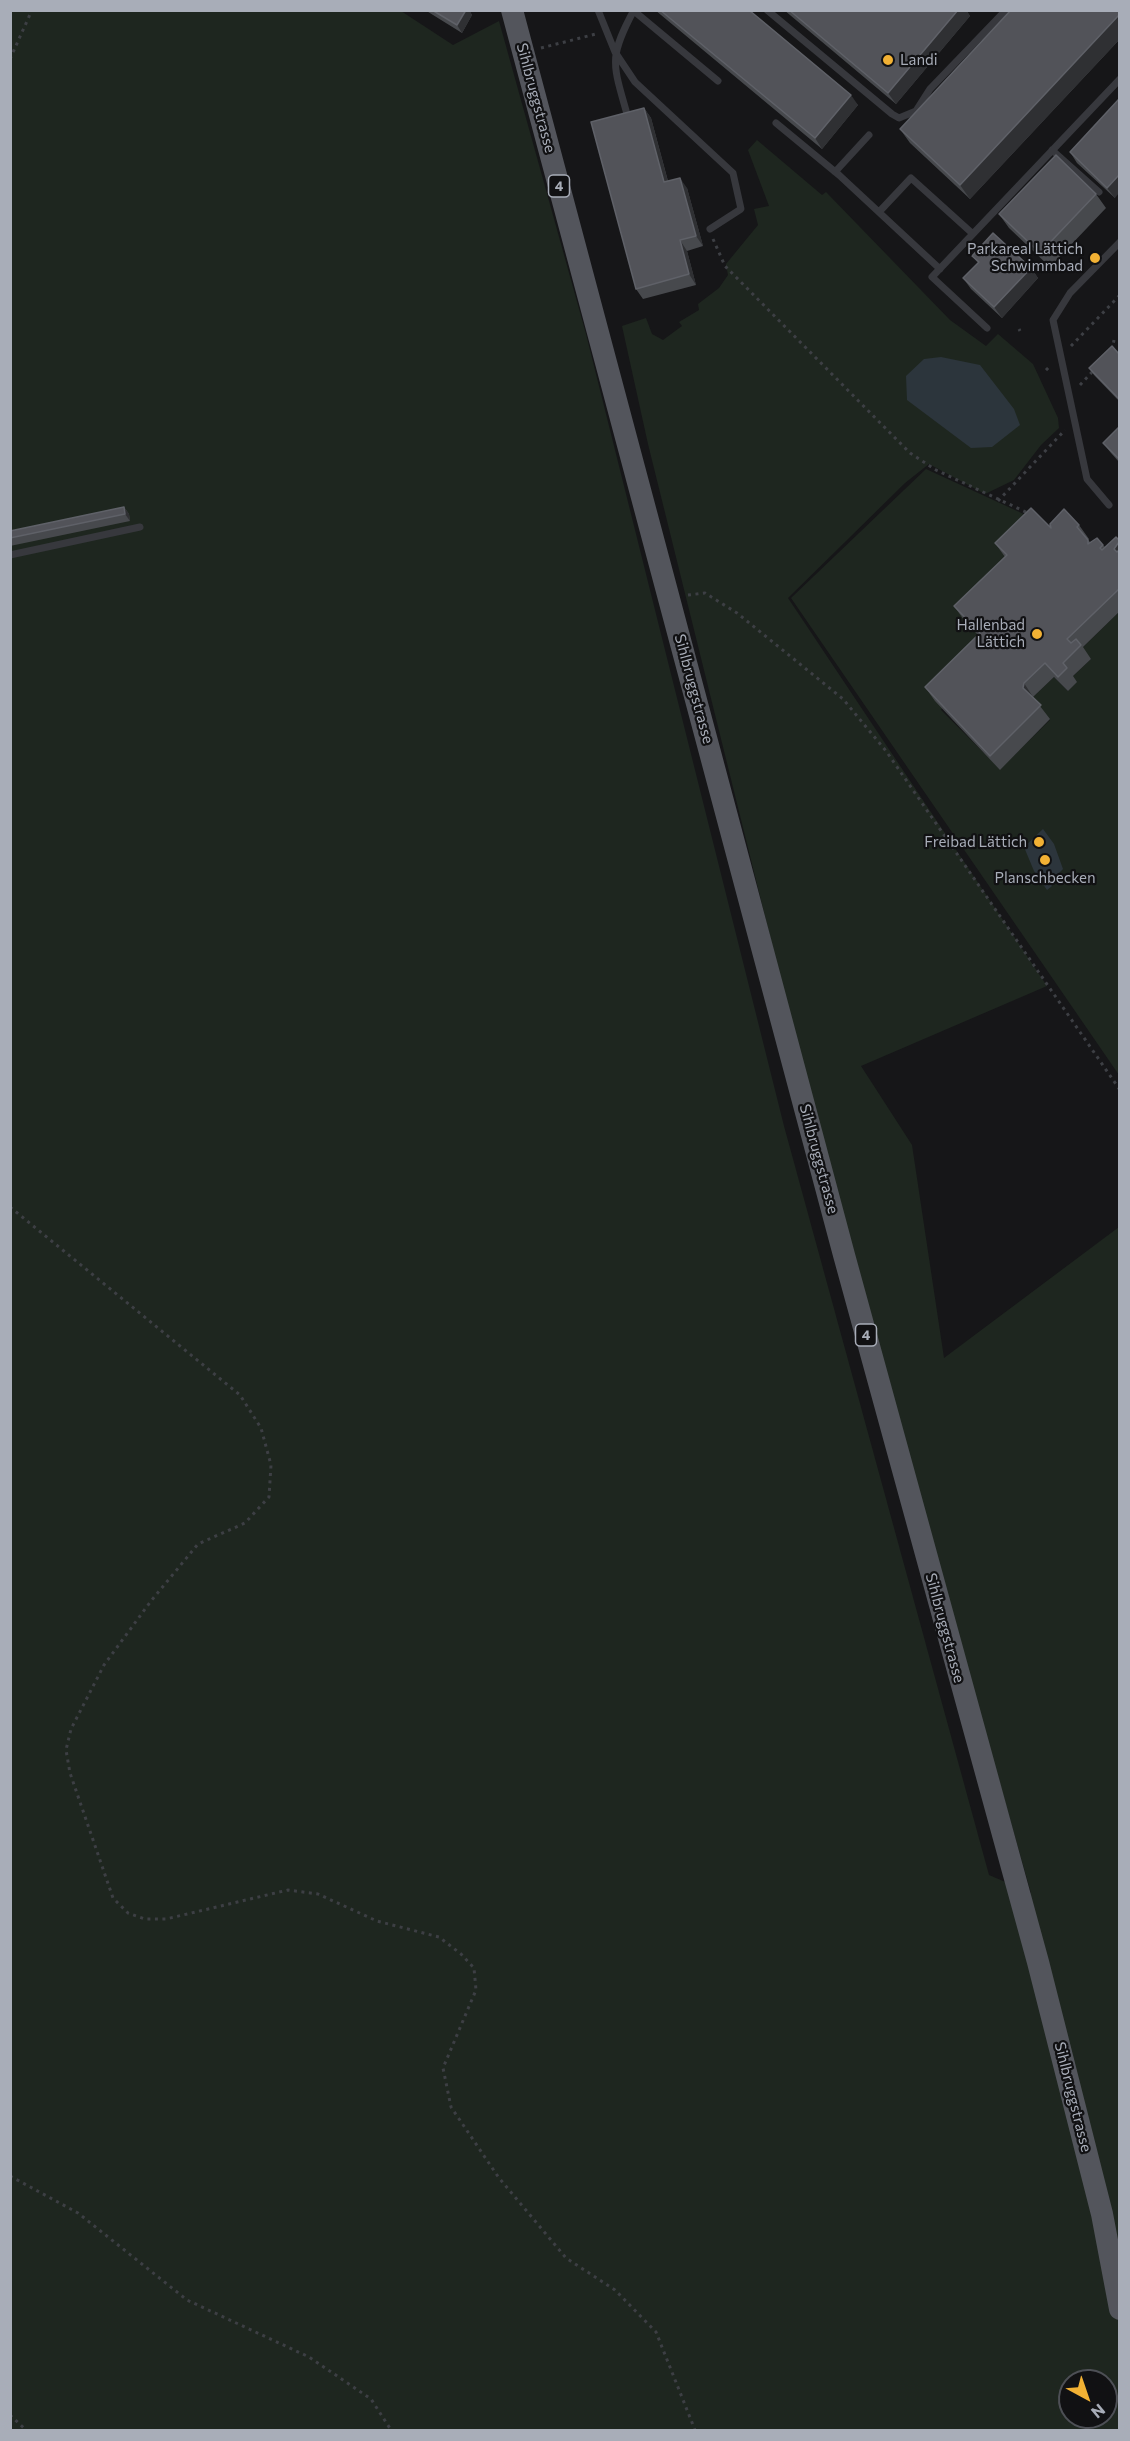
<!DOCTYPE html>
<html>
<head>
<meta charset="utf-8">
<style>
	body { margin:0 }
	#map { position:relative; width:1130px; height:2441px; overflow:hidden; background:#161618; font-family:Commissioner,sans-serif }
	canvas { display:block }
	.frame { position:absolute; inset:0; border:12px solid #a8adb8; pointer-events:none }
	.north { position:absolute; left:1058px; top:2369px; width:60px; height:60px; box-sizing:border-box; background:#111113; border:2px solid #4d4f55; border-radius:50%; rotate:140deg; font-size:16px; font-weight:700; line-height:24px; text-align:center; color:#a8adb8 }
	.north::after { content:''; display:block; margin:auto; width:21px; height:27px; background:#f2b134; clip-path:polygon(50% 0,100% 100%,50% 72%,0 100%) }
</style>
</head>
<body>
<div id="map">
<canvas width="1130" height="2441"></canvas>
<div class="frame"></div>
<div class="north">N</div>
</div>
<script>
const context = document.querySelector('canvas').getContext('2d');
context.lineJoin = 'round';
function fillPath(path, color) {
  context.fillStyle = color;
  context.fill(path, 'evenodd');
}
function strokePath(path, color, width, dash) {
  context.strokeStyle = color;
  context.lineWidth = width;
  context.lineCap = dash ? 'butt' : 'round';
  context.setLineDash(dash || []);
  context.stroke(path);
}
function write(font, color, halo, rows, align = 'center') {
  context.font = font + ' Commissioner,sans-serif';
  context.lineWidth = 4.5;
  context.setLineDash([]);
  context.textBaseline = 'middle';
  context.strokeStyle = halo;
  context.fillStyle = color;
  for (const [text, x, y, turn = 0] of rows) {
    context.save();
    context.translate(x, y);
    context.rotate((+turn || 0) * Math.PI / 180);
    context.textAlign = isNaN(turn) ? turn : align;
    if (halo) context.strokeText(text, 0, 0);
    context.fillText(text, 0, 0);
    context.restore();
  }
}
fillPath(new Path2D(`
	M11 11H401L453 45 499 21 586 334 784 1126 989 1875 1031 1893 902 1440 808 1090 648 444 622 326 646 318 652 334 663 340 682 326 679 322 699 310 698 304 719 288 728 275 726 264 758 225 754 209 769 206 748 150 757 140 822 195 826 192 950 320 986 346 998 334 1033 364 1058 418 1059 428 1041 445 1014 480 985 494 929 464 905 483 788 598 1047 986 861 1066 912 1145 944 1358 1119 1227V2430H11ZM1070 2381H1106V2417H1070Z
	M926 469 1041 522 990 647 941 710 1000 769 1050 720 1033 702V697L1054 677 1068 691 1076 682 1072 677 1091 659 1077 653 1119 612V1075L791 598Z`), '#1e261f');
fillPath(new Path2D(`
	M941 357 980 365 1014 409 1020 425 992 447 971 448 907 400 906 376 924 359Z
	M1043 829 1054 844 1063 869 1051 881 1052 886 1047 890 1034 871 1024 847Z`), '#2c353c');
strokePath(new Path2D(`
	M541 48 596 34
	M10 59 32 10
	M713 239 725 266 910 453 936 470 1028 513
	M1019 329 1020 331
	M1071 346 1120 295
	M1112 350 1114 340
	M1046 368 1051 373
	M1080 385 1094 370
	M998 501 1065 430
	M688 595 705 593 737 613 843 699 886 751 1120 1090
	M10 1207 240 1395 261 1428 271 1465 269 1497 245 1523 198 1544 151 1601 104 1665 71 1729 66 1750 70 1773 113 1898 128 1913 145 1919H166L288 1890 318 1894 377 1921 439 1937 461 1954 474 1968 476 1990 443 2068 451 2107 499 2178 566 2258 615 2290 656 2332 695 2430
	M10 2176 78 2213 187 2300 309 2357 371 2399 391 2430
	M10 2415 26 2430`), '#3d3f44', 3, [3, 4.5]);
strokePath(new Path2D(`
	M598 10 615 52 635 82 733 173 741 209 710 229
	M767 10 892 114 899 118 916 111 930 89 1006 10
	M634 11 718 81
	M627 114C613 64 608 58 634 10
	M776 123 839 175 940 269
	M1052 150 1099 192
	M835 172 869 135
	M879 212 911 178 973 234
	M987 328 932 277 1120 79
	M1109 505 1087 479 1053 320 1070 293 1120 242
	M10 555 140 527`), '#37383d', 7);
strokePath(new Path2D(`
	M512 10 844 1255 1038 1962 1102 2214 1120 2309`), '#53555c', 22);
fillPath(new Path2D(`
	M425 10H469L472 15 462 33Z
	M655 10H749L858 105 822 149Z
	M784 10H966L970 16 896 104Z
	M1119 10V40L970 199 910 143 900 129Z
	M1119 99 1115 198 1077 163 1070 152Z
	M644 108 651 118 668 181 687 188 703 246 687 251 696 285 643 299 636 289Z
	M1096 194 1106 208 1050 267 1009 228 999 214Z
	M972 256 1031 268 1038 278 1002 318 971 289 963 278 978 263Z
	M1119 354V401L1094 375 1089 368Z
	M1119 427V462L1111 453 1103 443Z
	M124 507 129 514 130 521 10 546V531Z
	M1079 525 1089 539 1088 540 1090 542 1103 545 1105 547 1119 540V612L1083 647 1091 659 1073 676 1077 682 1068 691 1054 677 1033 697 1050 719 1000 770 935 701 925 687 978 635 964 620 954 606 1005 557 995 543 1051 528Z`), '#47494d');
fillPath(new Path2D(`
	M466 10H469L472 15 462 33 457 25Z
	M958 10H966L970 16 896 104 888 93Z
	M1119 15V40L970 199 960 185Z
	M851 95 858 105 822 149 815 138Z
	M644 108 651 118 671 193 664 182Z
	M1119 175V193L1115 198 1107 188Z
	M680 178 687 188 703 246 696 236Z
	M680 240 687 251 696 285 689 274Z
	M1031 268 1038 278 1002 318 994 307Z
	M124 507 129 514 130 521 125 514Z
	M1119 542V556L1114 549Z
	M1024 683 1033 697V702L1023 688Z`), '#2f3033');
const building = new Path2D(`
	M432 10H466L457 25Z
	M660 10H749L851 95 815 138Z
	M789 10H958L888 93Z
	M1011 10H1119V15L960 185 900 129Z
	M1119 99V175L1107 188 1070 152Z
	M644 108 664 182 680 178 696 236 680 240 689 274 636 289 591 122Z
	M1056 155 1096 194 1040 253 999 214Z
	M993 233 1031 268 994 307 963 278 979 262 972 256Z
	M1112 346 1119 354V399L1089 368Z
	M1119 427V459L1103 443Z
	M124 507 125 514 10 538V531Z
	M1031 508 1051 528 1050 524 1064 509 1079 525 1077 527 1088 540V544L1097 538 1103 545 1100 548 1102 550 1116 537 1119 540V542L1114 549 1117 552 1119 550V589L1067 639 1071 643 1076 639 1081 645 1063 663 1067 668 1058 677 1045 663 1024 683 1023 688 1041 705 990 756 925 687 980 633 954 606 1007 555 995 543Z`);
fillPath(building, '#525359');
strokePath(building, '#5f6168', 1.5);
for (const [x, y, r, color] of [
	[888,60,6,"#f2b134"],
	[1095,258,6,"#f2b134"],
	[1037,634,6,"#f2b134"],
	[1039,842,6,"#f2b134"],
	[1045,860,6,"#f2b134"]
]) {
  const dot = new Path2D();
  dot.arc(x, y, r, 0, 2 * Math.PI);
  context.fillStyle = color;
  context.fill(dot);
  strokePath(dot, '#111113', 2);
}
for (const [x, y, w] of [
	[559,186,21],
	[866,1335,21]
]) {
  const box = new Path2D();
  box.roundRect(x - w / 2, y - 11, w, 22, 4.5);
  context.fillStyle = '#111113';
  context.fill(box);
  strokePath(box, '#a8adb8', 1.5);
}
write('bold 14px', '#a8adb8', null, [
	["4",559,186],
	["4",866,1335]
]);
write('15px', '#a8adb8', '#111113', [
	["Landi",900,60,"left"],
	["Parkareal Lättich",1083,249],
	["Schwimmbad",1083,266],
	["Hallenbad",1025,625],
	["Lättich",1025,642],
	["Freibad Lättich",1027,842],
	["Planschbecken",1045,878,"center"]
], 'right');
write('15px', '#a8adb8', '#111113', [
	["Sihlbruggstrasse",536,98,75],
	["Sihlbruggstrasse",694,689,75],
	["Sihlbruggstrasse",819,1159,75],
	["Sihlbruggstrasse",945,1628,75],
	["Sihlbruggstrasse",1073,2097,76]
]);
</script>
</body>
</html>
